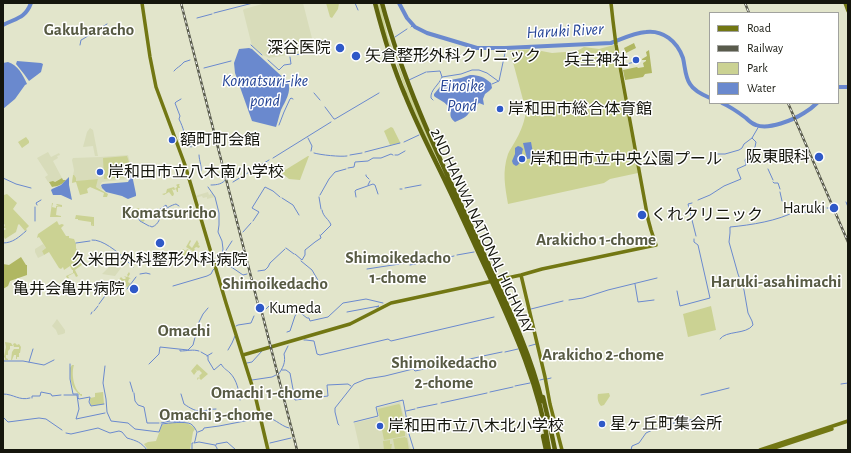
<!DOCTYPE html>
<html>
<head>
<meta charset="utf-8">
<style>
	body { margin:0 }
	#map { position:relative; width:851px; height:453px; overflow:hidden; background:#e2e5cb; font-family:"Alegreya Sans",sans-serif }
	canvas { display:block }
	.frame { position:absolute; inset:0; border:4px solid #15160d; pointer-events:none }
	.legend { position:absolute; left:709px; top:12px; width:130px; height:92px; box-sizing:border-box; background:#fff; border:1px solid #a1a29e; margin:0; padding:5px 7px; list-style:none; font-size:12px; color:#15160d }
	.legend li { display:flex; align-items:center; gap:8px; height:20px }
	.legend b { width:20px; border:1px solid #a1a29e }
</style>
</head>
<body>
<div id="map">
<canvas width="851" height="453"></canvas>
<div class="frame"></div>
<ul class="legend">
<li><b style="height:5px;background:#727713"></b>Road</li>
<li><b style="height:5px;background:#595b4c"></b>Railway</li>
<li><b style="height:11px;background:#cbd293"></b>Park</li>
<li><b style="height:11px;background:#6a89ce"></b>Water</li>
</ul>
</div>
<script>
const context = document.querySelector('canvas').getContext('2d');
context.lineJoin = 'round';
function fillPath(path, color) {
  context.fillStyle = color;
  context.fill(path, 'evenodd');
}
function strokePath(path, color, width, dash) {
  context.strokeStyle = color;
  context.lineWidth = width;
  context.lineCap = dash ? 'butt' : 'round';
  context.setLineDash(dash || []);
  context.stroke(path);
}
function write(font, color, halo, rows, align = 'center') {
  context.font = font + ' "Alegreya Sans","Noto Sans JP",sans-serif';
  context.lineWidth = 3;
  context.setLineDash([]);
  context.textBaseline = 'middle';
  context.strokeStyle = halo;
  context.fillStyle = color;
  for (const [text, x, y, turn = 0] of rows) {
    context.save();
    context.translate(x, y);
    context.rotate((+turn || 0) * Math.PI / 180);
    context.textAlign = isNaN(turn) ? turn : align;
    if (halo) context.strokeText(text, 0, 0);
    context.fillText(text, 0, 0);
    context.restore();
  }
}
fillPath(new Path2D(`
	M266 3H303L315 50 314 51 269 58 263 55 252 46 243 10 244 9Z
	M90 128 93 130 98 156H95L93 146 83 147 87 132Z
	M48 152 51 157 59 153 60 155 57 156 58 158 53 161 62 178 54 182 53 181 48 182 45 177 48 175 37 158Z
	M128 155 130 162V171H127L128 179 102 182 100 185 103 190 96 187 98 179 72 182 74 170 72 160 73 158 101 157Z
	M208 192 209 195 212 193 215 197 207 199V197L203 198 202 196 195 198V196Z
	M43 244 46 248 42 251 44 255 38 258 35 252V249Z
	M113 263 121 268 115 276 102 274Z
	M57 319 65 330V333L63 334 58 335 56 330 52 326 55 322Z
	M400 402 407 428V435L411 450H360L354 423 379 417 377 408Z`), '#d8dcba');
fillPath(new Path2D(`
	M326 3H339L338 9 332 18 330 17Z
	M377 3H380L388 37 394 53 392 54 383 28Z
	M614 45 638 173 610 179 604 183 508 204C505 186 502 172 508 154 510 149 514 144 517 138 521 131 525 120 526 111L510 51 531 49 552 53 577 51 584 47 599 49Z
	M398 64 406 85 438 160H437L427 140 407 95 397 65Z
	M391 127 393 128 400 142V143L390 145 384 131Z
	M26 137 29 141V143L22 148 18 142Z
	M127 156 129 162V170H127V177L104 179 103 158Z
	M308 156H309L300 180 289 179 282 173V172Z
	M73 175H74L76 178V181L98 179 96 187 108 194 107 197H103L104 193 90 187 87 189 88 193 80 195 76 182 72 183Z
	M178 184H180L179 185 180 188H178V192H177L176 189 174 190 172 189 174 194 173 196H172L169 192 164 195 162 194 166 193 167 189 174 187 175 189 177 187V186L176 185Z
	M3 194 4 195 7 194 17 203 13 209 29 226 26 229 27 230 25 231 19 224 18 225 16 232 5 239 4 237H3V231L6 229 5 228H3V226L4 227 5 225 3 223Z
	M52 203H53L52 207 56 208V206L62 207 56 205 57 204 62 205V207H57L56 215 61 216V217H50Z
	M138 208 141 210 138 214 140 216 143 214 144 216 141 217 145 220 143 222 140 220 138 216 134 218 130 211 133 209V211L131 212 133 215 136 214 135 209Z
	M76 215 93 217H94V226H92L93 224 91 226V222L78 220V219H75Z
	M57 221 59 225 62 224 64 225 61 228 66 236H69V238L74 239 76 244V248L83 264 75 270 78 276 76 277 74 273 68 276 69 278H67L66 276 73 273V270H72L70 266 64 270 63 267 61 269 59 268 49 252 44 255 42 251 46 248 39 237 37 238 38 234Z
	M190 240 191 241 189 245 192 248 197 240 199 244 198 245 200 246 199 248 196 247 194 249 197 251 196 253 186 247Z
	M183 249 186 251 187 249 189 250 185 258 186 259 185 261 168 257 171 251 173 252 171 256 176 258 178 255H180Z
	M129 272 130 274 128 277 130 278H131L129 279 128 282 131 284 128 288 126 286 125 280 122 281 121 280 119 281 120 284 124 283 121 284V286L117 281H118L121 277 123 279H125L126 278 124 276 127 277 128 276 127 275Z
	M81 280 83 282V283C89 286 92 283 99 287L95 289 93 288V287L90 285 89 288 87 287 85 288 83 294 78 291 82 286V283L80 282Z
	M711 306 716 330 688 337 683 314Z
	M5 342 11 343 13 346H10V349L8 351V355H6V358L8 359V360H5V358L4 357 6 347Z
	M15 343 17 345 19 344 21 347 20 353H19V357H17V359H16V355H14L12 360H11L12 352 14 349H19V347H14L13 344Z
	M197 364 208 374 201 380 199 378 197 380V379L198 377 199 378 200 377 199 376 202 373 199 370 198 371 195 369 197 371 194 375 191 371Z
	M72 365H74C71 374 74 389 80 393V394H82V396H81C70 386 71 382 70 368Z
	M103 392 104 404 91 406 90 402V398L95 397V393Z
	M609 393 610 396 604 405 601 406C598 403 597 398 598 394Z
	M399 404 400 405 405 426V436L384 440 378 409Z
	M170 423C180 423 189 421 195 429L193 432 190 450H148L144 444 148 442 156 441 162 425Z
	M405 437 406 438H407L409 450H395L393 439Z
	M390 440V444H392L391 450H384L383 441Z`), '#cbd293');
fillPath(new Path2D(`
	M634 43 636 48 626 53 624 48Z
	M649 50 652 73 645 74 643 77 625 80 623 70 637 67 638 68 644 67 643 63 646 61V60H642V59L647 56 646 52Z
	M62 178 63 180H66C62 185 58 186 52 187L49 182 53 181 55 182Z
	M21 257 26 265H27V275L10 281 8 286 3 289V264L9 265Z`), '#b0b762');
fillPath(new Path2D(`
	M249 48 252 49 288 82C292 91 285 102 281 110 279 116 278 121 276 127L252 121 235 73 234 63 239 49Z
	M17 61 41 63 43 64 41 72 29 81 24 74 16 64Z
	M8 62C18 65 23 75 27 84L25 85 15 99 3 109V63Z
	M470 75C479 75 484 77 491 83L492 88 489 91 485 94 483 99 484 105 479 103 478 104 474 109 470 111C467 118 461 119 455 122 447 115 453 114 449 108 446 102 439 100 434 96V94L445 81 461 78Z
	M531 142 534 158 527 159 523 143Z
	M518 146 521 147 523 149C521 155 522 164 516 166L513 164 512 161 515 154V148Z
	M130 173H131L132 175 136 194V196L128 199 122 196 106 192 102 188 101 185 103 184 128 182 129 180Z
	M69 177V185L72 200 61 195H53L51 190 52 189 61 185Z`), '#6a89ce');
strokePath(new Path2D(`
	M355 3 358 10
	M214 13 253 3
	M197 18 212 14
	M411 27 413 25
	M395 37 407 29
	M80 45 81 40 83 39 107 24
	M251 45 262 55
	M505 48V51
	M294 55 314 52
	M268 60 279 70 284 65 291 64 290 57
	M622 65 635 62
	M204 68 231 61
	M174 71C177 67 180 67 184 62L190 60
	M427 72 440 71 442 77
	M409 80 426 72
	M492 84 499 81 505 53
	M314 93 320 100
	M181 99 176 102 175 103 180 116 179 119C181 123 183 128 184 132 187 138 191 139 191 147
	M433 100 431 98C430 90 439 85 442 77L461 74 472 70H479L487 73 498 81
	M325 107 334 119H335L379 93
	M279 125 284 112 290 99 291 98 293 99
	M308 138 312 146 311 151
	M404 142 419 135
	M365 152 400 143
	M314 153C321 155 340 157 347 156
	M199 155C199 161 203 168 200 173L202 176
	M350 155 362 153
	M395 155H398L405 151
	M273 158 331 122
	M718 161 715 157 716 154H725L739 150 742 148 744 144 752 138
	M348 168 354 167 355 162 368 161 373 158H381L391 154 393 155
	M768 169 773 180
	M366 175V176L369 179
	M3 178 16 184 31 188
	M233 182 269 160
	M773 182 774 183H778L780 189
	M211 185C217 185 223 184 226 179
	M368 185 370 181
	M208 187 215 197 219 213V225L218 232 222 241 223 249 222 255 221 257 215 261
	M405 188 421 185
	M400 189H402
	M780 192 782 201
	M320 195 329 179 335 172 346 169
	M319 197 321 209
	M356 197 355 191 356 190 373 184 375 185 378 194
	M282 198 293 205 299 215
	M698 200 710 195 724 186 741 179 737 169 746 165 745 160 755 147 756 142 752 138 759 126
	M846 202 848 207
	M692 203 688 204 696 236
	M37 205 36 203 41 200
	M35 207V221
	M827 208H831
	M803 212 811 213 825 208
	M152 214 157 209 159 210 166 205 167 207
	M138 217 140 221 149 226
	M253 221 259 212 252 208 265 187 273 191 280 197
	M150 226 152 227C160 224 159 217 164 211 166 208 172 205 176 204L179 206
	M243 232 251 223
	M321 235 331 225C329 219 323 217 322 210
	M92 240C102 239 118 252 125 259
	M3 243C13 243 19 237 26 231
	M76 243 90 241
	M286 248 294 254
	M295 254 302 260 305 255V250L315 242 321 238 320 235
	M223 255 232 241
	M457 255 474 252
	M221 258 227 264 243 275 247 274
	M126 260 133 267
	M436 260 454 256
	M301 261 312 270 319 282 318 284
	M410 265 434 260
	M367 269 406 263
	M258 271 265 270 268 267 270 263 285 249
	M140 274 146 273 150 274
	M635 284 638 302 654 300
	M173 286 207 276 211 274 213 270 214 269
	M127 289 136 277
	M114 291 116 292 118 290 124 293
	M677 291 680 306 710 298 698 245 694 242V239
	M569 300 583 298 608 290 657 278
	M99 304 110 289
	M266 309 269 306 275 304
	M531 309 563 301
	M94 311 98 306
	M347 312 379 306 377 307
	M91 314 92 312
	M236 326 238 325 251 323 254 316
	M287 332 290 331 295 316 298 311 307 318H309L310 321 328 317 343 303 366 299 383 303
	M720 339C726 330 746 335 753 325L752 321 748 313 744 290 738 274 729 242 730 233V227C751 225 778 221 796 211
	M304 340H306L314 341 317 354 320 355 388 339 391 341 494 317
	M529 346 536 344
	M180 350V351C187 351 193 349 199 351
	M228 350 232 343 235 336
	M201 352 208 356V360L214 370 221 364C225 370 226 369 230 373 237 380 239 391 240 400
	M505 352 518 349
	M207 356 212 353
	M483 356 502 352
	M4 361H23L44 365 54 360
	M29 362 33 349
	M247 363 252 362 262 351
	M70 364V379L73 394H78V398L79 399 90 397 89 402 91 406 104 404
	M149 364 159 354 160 347 188 350 193 345 199 322 203 314 208 308
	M105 366 103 383 106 399 107 412 111 421 128 423 135 429 159 432 162 424C169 423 185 421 191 424 194 426 196 430 197 432L195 441 194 443 199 442 215 445 217 448V450
	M433 367 479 357
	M282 370H286L290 373 295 400 328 396 327 385 348 384 351 386
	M278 375C283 368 286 362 284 354L288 346
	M547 379 551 378
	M252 380 272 377 276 375
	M540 380 544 379
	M130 382 133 392
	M841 384 848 383
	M515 386 530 383
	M490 392 513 387
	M134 393 135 401 138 405 144 407 147 423H159
	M3 394C14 394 19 401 30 398
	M181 394 184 404C190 408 196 412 203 411 208 410 211 409 216 409
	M64 395H77L79 409 76 419 105 413
	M701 395 729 388
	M229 397 233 392H239
	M32 398V396H40L41 392 51 394 52 396 61 395
	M441 403 487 393
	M417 408 437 404
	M406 411 415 409
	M3 417 8 422 39 418 46 419 62 430
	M263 417C273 416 280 426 289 428
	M253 420 259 419
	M354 422 378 416 376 407 403 400 408 426
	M161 423 170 421 184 422
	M339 425 338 424 335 412V408L354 384 366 379 385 376 413 369 415 371 429 368
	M409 427V434L414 450
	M198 432 203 430 204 428 219 426 250 420H259
	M66 433 71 434 98 428 110 433 119 431 122 432 127 438C137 441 141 442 147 450
	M270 443 291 438
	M216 445V444L227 442 236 450
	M192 450V443H193
	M631 450 632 446 639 443 646 433 659 427 674 423 700 418`), '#6a89ce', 1);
strokePath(new Path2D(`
	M399 3 407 18 415 27 427 33 477 48H505L611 43C622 39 633 33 646 32 663 30 677 41 683 58 685 66 685 77 690 84 694 91 703 95 710 98
	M3 25C16 18 25 19 31 3
	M838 87H848
	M722 103C731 107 738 112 746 118 749 121 753 124 756 125 769 130 793 120 804 113 809 110 813 107 817 103`), '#6a89ce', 4);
strokePath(new Path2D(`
	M142 3 150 57 156 87 185 165 226 303 255 395 268 450
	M845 3 848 11
	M521 275 545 377 550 404 562 450
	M243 355 350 324 391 303 521 275 542 269 656 245 651 230 648 219 616 45 613 21 611 3
	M760 450 848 421
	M768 450 832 429`), '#727713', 3.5);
strokePath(new Path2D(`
	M375 3C383 34 392 65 405 95 417 125 432 154 446 183 460 212 473 241 487 271 513 328 540 386 549 450
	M382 3C406 93 448 176 487 261 508 307 530 352 542 401
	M543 397 551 431 555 450
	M543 436 546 450`), '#5f640e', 4.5);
const rail = new Path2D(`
	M181 3 259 308
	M745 3 749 13
	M788 103 848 242
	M261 309 297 450`);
strokePath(rail, '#595b4c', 2.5);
strokePath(rail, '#fff', 1, [3]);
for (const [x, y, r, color] of [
	[340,48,5,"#2f59c8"],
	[356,56,5,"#2f59c8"],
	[636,60,4,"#2f59c8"],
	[500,109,4,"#2f59c8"],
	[172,140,4,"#2f59c8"],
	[819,157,5,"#2f59c8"],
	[522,159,4,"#2f59c8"],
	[100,172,4,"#2f59c8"],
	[834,208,5,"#2f59c8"],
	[642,215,5,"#2f59c8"],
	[160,243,5,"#2f59c8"],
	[134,289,5,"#2f59c8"],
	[260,308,5,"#2f59c8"],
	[602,424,4,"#2f59c8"],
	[380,426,4,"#2f59c8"]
]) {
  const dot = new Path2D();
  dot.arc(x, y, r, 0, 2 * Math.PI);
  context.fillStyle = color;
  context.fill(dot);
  strokePath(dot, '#fff', 1.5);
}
write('16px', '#15160d', '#fff', [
	["深谷医院",331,48,"right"],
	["矢倉整形外科クリニック",365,56],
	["兵主神社",628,60,"right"],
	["岸和田市総合体育館",508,109],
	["額町町会館",180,140],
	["阪東眼科",810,157,"right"],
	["岸和田市立中央公園プール",530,159],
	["岸和田市立八木南小学校",108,172],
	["Haruki",825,208,"right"],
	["くれクリニック",651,215],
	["久米田外科整形外科病院",160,260,"center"],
	["亀井会亀井病院",125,289,"right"],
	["Kumeda",269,308],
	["星ヶ丘町集会所",610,424],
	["岸和田市立八木北小学校",388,426]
], 'left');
write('16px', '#15160d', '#fff', [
	["2ND HANWA NATIONAL HIGHWAY",482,231,65]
]);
write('bold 17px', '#575a43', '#fff', [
	["Gakuharacho",89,30],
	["Komatsuricho",169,213],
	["Arakicho 1-chome",596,240],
	["Shimoikedacho",398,258],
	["1-chome",398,278],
	["Haruki-asahimachi",776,282],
	["Shimoikedacho",275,284],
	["Omachi",184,331],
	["Arakicho 2-chome",603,355],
	["Shimoikedacho",444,363],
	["2-chome",444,383],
	["Omachi 1-chome",267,393],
	["Omachi 3-chome",216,415]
]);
write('italic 17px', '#254597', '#fff', [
	["Haruki River",565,31,-3],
	["Komatsuri-ike",265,81],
	["pond",265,101],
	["Einoike",462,86],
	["Pond",462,106]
]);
</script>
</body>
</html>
